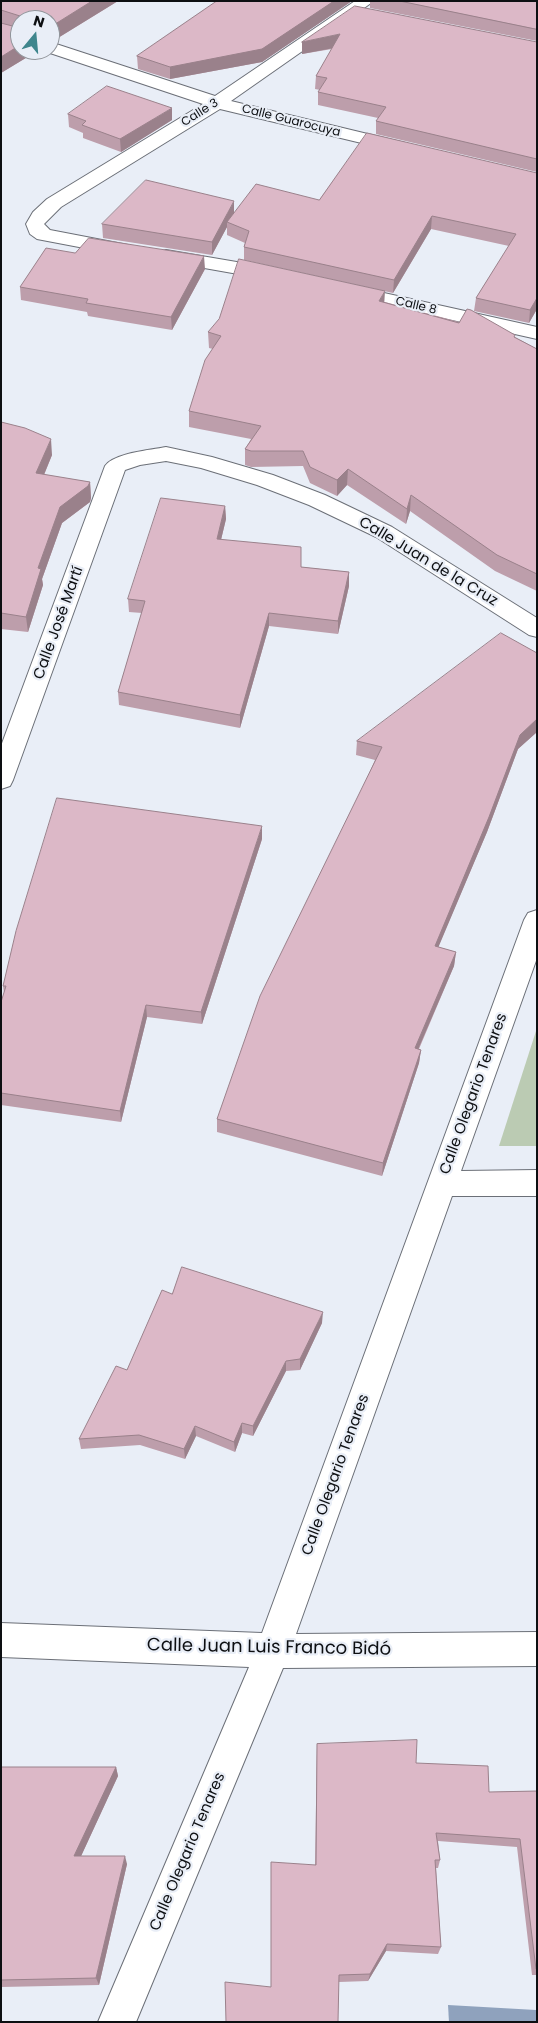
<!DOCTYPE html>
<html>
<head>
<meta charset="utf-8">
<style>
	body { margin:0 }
	#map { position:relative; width:538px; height:2023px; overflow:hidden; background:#e9eef7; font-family:Poppins,sans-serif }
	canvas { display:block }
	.frame { position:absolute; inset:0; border:2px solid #0d0f12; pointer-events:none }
	.north { position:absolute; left:10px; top:10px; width:50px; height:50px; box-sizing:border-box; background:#e9eef7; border:1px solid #91959b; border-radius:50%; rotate:17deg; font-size:14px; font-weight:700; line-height:20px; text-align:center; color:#0d0f12 }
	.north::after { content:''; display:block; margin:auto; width:18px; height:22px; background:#3f868d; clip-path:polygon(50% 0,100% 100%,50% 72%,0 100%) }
</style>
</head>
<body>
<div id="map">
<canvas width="538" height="2023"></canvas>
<div class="frame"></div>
<div class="north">N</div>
</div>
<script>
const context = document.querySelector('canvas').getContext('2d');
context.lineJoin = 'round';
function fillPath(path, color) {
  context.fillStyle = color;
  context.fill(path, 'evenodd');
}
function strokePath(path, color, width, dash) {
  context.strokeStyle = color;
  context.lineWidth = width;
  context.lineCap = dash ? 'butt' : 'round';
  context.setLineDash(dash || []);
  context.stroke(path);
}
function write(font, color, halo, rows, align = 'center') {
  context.font = font + ' Poppins,sans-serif';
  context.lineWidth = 4.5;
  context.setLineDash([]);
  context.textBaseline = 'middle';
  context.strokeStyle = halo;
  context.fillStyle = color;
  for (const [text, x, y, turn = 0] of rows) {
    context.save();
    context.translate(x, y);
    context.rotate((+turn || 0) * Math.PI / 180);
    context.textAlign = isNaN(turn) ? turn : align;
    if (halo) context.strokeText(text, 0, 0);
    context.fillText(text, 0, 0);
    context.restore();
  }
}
fillPath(new Path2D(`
	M537 1028V1146H499Z`), '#bbcbb3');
fillPath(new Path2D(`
	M448 2005 536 2010 537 2022H449Z`), '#8fa2bd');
const minor = new Path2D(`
	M355 1H374L231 101 405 143 408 147 405 151 399 152 220 109 61 207 44 224 50 230 128 245 131 249 128 253 121 255 37 239 30 234 26 224 33 212 47 199 203 104 44 51 50 50V42L215 96Z
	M166 250 272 268 279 270 282 274 279 278 272 280 159 260 156 256 159 252Z
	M348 285 537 327V339L341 295 338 291 341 287Z
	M166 447 212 457 273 475 325 495 392 527 537 618V637L529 635 376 537 309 505 257 485 201 468 166 461 140 465 125 470 13 780 10 786 1 789V746L105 466C114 453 151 450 166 447Z
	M537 910V958L461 1171 537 1170V1196H452L296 1634 537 1632V1666L283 1668 136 2022H98L249 1667 1 1657V1623L262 1633 524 920 528 913Z`);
strokePath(minor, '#6b6f77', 2);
fillPath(minor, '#fff');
fillPath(new Path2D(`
	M1 1H118L53 41H50V20L39 50 1 73Z
	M217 1H352L262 62 170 79 138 69 137 56Z
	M370 1H537V41L370 8Z
	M302 42H537V172L376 134V121L378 118 318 105V92L320 90 315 89 316 76 332 49 302 54Z
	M68 114 172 120 121 152 83 138V133L69 127Z
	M537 173V309L529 323 474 311 476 298 509 246 431 229 393 293 244 260V247L245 243 227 235V227L212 255 103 238 102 224 234 213 319 200Z
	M75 253 205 269 172 330 88 316 87 312 21 300 20 287Z
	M385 302 515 337 537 349V591L495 571 410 511 406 524 347 485 337 496 310 483 303 466 251 467 245 465V449L251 439 189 427V411L213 349 209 348 208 332Z
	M1 422 52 455 44 475 90 482 91 498 90 502 62 523 42 579 43 585 28 632 1 629Z
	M225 506 226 519 221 540 301 567 349 572V586L338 634 269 626 240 728 119 705 118 692 142 613 129 612 128 599Z
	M537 653V732L518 749 487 832 438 947 456 952 454 966 419 1049 421 1050 419 1063 382 1176 217 1132V1119L375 760 356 755 357 741Z
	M262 839 202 1024 147 1017 121 1122 1 1105V1002L4 993 3 986Z
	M172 1294 322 1323 300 1370 286 1371 253 1436 242 1433 235 1452 196 1436 185 1459 140 1445 81 1449 79 1439 127 1370Z
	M317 1744 416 1763 489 1792 537 1791V1975H532L517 1847 438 1841 440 1860 438 1868H436L441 1947 438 1954 386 1951 368 1981 339 1982 271 1987 315 1865Z
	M1 1767H116L118 1776 81 1856 127 1864 99 1985 1 1987Z`), '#bd9eab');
fillPath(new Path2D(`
	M92 1H118L53 41 52 26Z
	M334 1H352L262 62 170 79V67Z
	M340 34 339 47 302 54V42Z
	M20 45V50H39L1 73V57Z
	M172 108V120L121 152 120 139Z
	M234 201V214L227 222V227L212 255V242Z
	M432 216 431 229 393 293 394 280Z
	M204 256 205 269 172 330 171 317Z
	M385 291 384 307 379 301Z
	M537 298V309L529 323 530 310Z
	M51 439 52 455 38 489 36 473Z
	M348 469 347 485 337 496V480Z
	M90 482 91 498 90 502 62 523 42 579 43 585 28 632 26 617 38 568 60 507Z
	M411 495 410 511 406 524 407 509Z
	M225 506 226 519 218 552 217 539Z
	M349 572V586L338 634V621Z
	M269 613V626L240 728V715Z
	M537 719V732L518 749 487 832 433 960 435 946 520 735Z
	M262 826V839L202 1024 201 1012Z
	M456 952 454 966 413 1061 415 1048Z
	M146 1005 147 1017 121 1122 120 1111Z
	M421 1050 419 1063 382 1176 383 1163Z
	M323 1312 322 1323 300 1370V1359Z
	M286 1361V1371L253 1436V1426Z
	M242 1423V1433L235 1452 234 1442Z
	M195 1426 196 1436 185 1459 184 1449Z
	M116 1767 118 1776 77 1865 74 1856Z
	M125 1856 127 1864 99 1985 96 1978Z
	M387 1944 386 1951 368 1981 370 1974Z`), '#9a818b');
const building = new Path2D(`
	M1 1H92L52 26H50V20H20V45L1 57V23L20 28V16L1 10Z
	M217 1H334L262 49 170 67 137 56Z
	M400 1H537V29Z
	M355 6 537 42V159L376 121 386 107 318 92 327 78 316 76 340 34 302 42Z
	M107 86 172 108 120 139 82 125 86 121 68 114Z
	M367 133 537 173V298L530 310 476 298 516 234 432 216 394 280 244 247 249 231 227 222 256 184 319 200Z
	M146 180 234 201 212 242 102 224Z
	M89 238 204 256 171 317 86 303 88 299 20 287 46 248 75 253Z
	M239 259 385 291 379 301 459 323 467 309 471 310 515 335 514 337 537 349V574L497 555 411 495 407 509 348 469 337 480 310 467 303 451H251L245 449 261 426 189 411 205 360 221 336 208 332 219 319Z
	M1 422 25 428 51 439 36 473 90 482 88 486 60 507 38 568 41 569 26 617 1 613Z
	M161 498 225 506 217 539 301 547V567L349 572 338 621 269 613 240 715 118 692 145 601 128 599Z
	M501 633 537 653V719L520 735 489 817 435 946 456 952 415 1048 421 1050 383 1163 217 1119 260 996 382 747 357 741Z
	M57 798 262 826 201 1012 146 1005 120 1111 1 1093V1002L6 986H3L16 931Z
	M182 1267 323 1312 300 1359 286 1361 253 1426 242 1423 234 1442 195 1426 184 1449 139 1435 79 1439 116 1366 127 1370 162 1290 172 1294Z
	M417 1740 416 1763 488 1766 489 1792 537 1791V1969H536L520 1839 436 1833 440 1860H435L441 1947 387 1944 370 1974 339 1975 338 2022H226L225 1982 271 1987V1862L316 1865 317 1744Z
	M1 1767H116L74 1856H125L96 1978 1 1980Z`);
fillPath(building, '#dcb8c7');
strokePath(building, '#9a818b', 1);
write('12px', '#0d0f12', '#e9eef7', [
	["Calle 3",200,113,-32],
	["Calle Guarocuya",291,121,14],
	["Calle 8",416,306,13]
]);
write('15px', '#0d0f12', '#e9eef7', [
	["Calle Juan de la Cruz",428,562,31],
	["Calle José Martí",59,623,-70],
	["Calle Olegario Tenares",474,1094,-70],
	["Calle Olegario Tenares",336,1475,-70],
	["Calle Olegario Tenares",188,1852,-67]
]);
write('18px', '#0d0f12', '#e9eef7', [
	["Calle Juan Luis Franco Bidó",269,1648,1]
]);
</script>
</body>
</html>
